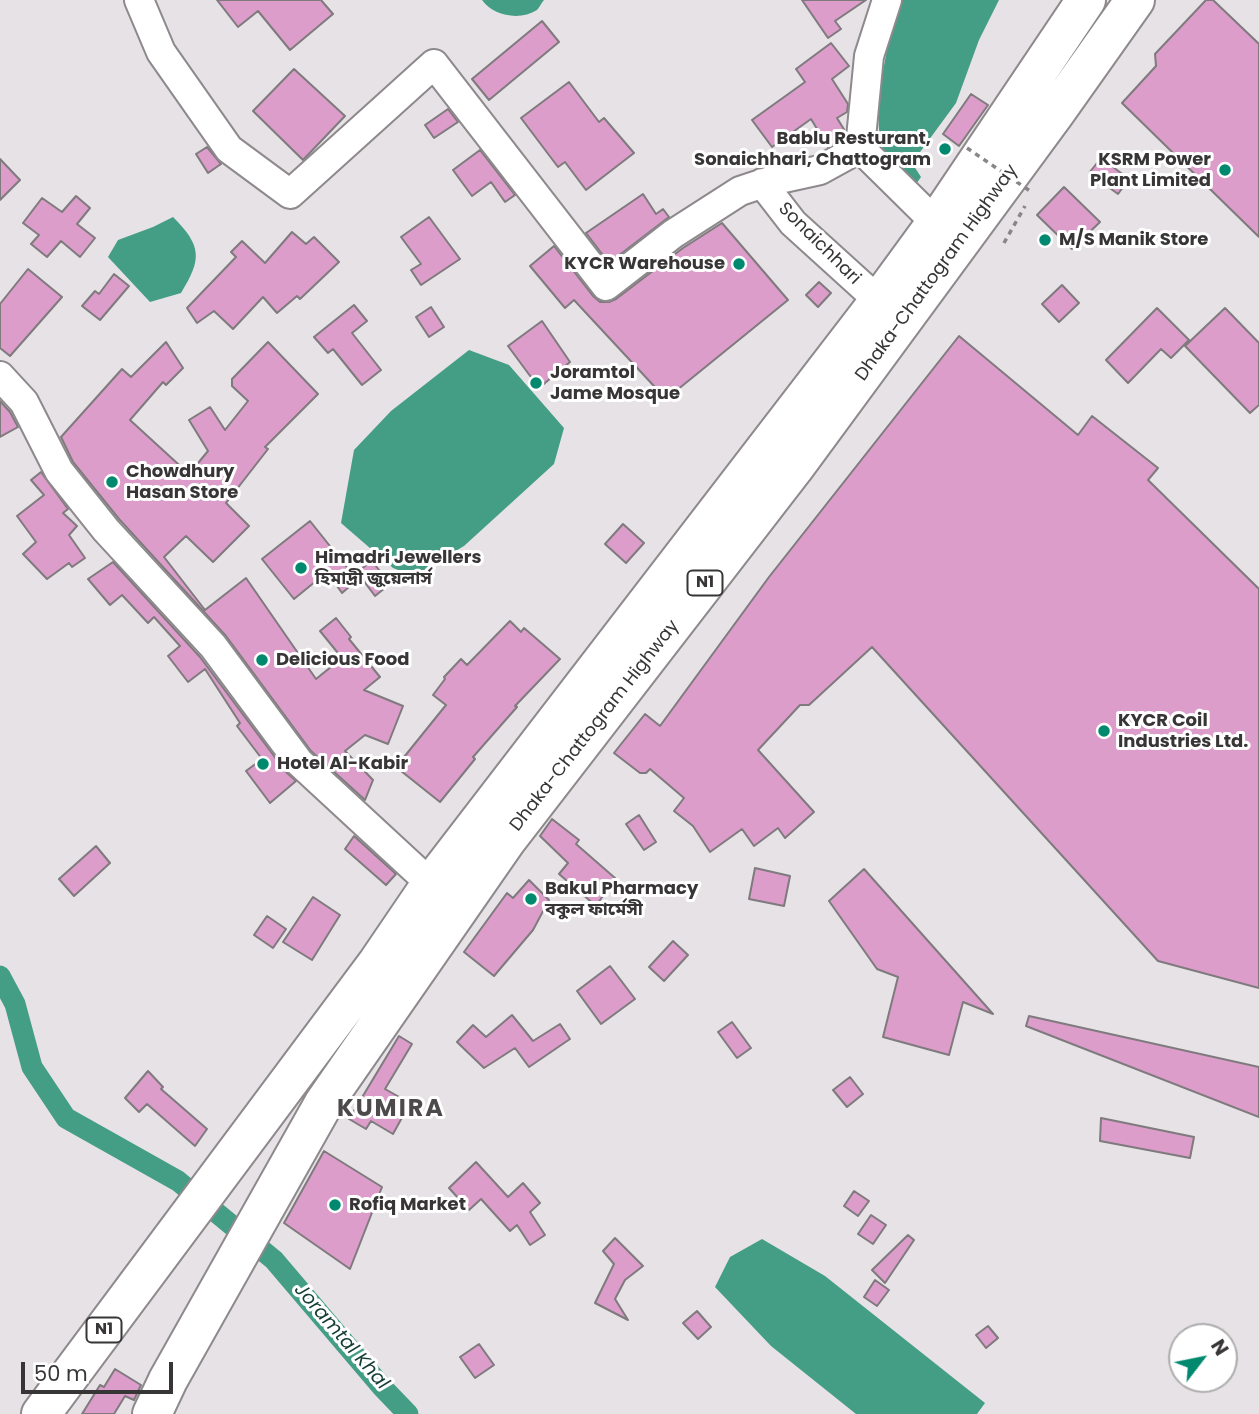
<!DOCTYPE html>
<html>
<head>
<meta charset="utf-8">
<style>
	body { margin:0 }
	#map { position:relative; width:1259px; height:1414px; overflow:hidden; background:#e7e2e5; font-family:Poppins,sans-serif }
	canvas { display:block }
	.north { position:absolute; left:1168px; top:1323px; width:70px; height:70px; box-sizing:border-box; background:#fff; border:2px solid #afaeaf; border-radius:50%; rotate:58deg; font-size:19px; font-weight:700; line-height:28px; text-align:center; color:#373536 }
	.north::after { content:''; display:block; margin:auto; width:24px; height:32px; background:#00896e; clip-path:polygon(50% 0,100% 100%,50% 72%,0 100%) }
	.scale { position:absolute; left:21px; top:1362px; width:152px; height:32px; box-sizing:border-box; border:4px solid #373536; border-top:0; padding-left:9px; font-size:21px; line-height:24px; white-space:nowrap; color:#373536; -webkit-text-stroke:5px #fff; paint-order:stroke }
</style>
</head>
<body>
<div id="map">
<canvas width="1259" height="1414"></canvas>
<div class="north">N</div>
<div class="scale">50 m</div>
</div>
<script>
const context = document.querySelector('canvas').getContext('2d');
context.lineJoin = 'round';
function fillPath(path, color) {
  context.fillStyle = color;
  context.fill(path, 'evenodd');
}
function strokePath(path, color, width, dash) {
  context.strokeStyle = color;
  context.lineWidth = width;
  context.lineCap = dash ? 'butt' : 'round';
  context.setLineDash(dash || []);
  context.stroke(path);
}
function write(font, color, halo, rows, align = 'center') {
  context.font = font + ' Poppins,"Noto Sans Bengali",sans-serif';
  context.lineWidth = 6;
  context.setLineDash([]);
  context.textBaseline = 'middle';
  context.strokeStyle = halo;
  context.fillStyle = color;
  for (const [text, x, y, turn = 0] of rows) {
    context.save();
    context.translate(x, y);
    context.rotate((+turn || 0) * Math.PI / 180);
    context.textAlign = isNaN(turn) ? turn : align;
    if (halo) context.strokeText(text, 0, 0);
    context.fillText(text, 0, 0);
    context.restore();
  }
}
fillPath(new Path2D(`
	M482 0H544C541 3 540 7 537 10 520 21 493 16 482 0Z
	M899 0H999L979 40 956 103 912 163 921 177 912 190C903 178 888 164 883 150 870 112 889 39 899 0Z
	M173 217C202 246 202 259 181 293L150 302 108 257 118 240 153 227Z
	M469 350 509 365 564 428 554 464 464 546 414 576 393 568 341 523 354 450 391 411Z
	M762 1239 825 1276 985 1403 977 1414H856L771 1346 715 1287 730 1257Z`), '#439e85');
strokePath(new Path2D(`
	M0 976 15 1004 32 1067 66 1118 178 1181 274 1260 382 1387 408 1414`), '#439e85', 21);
const building = new Path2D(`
	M217 0H321L333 14 290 50 258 11 238 27Z
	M802 0H866L835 21 841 29 828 38Z
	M1206 0H1213L1259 44V237L1122 103 1156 66 1155 54Z
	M542 21 559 42 489 100 472 79Z
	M831 43 849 66 832 79 848 104 847 112 837 118 845 131 844 138 828 147 811 119 772 147 752 120 805 82 796 69Z
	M294 69 345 116 303 160 253 111Z
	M569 82 599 122 604 118 634 153 586 190 565 162 558 167 521 118Z
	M971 94 988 105 959 146 943 134Z
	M448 109 458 122 434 138 425 125Z
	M207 147 221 164 208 173 196 154Z
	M480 150 515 195 505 202 491 182 472 196 453 170Z
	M1101 158 1129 179 1118 194 1089 173Z
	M0 159 20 180 0 200Z
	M1064 187 1100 222 1072 249 1037 215Z
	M643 194 656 214 663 209 669 217 609 263 586 233Z
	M76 196 90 208 77 224 95 238 80 257 61 241 47 257 31 244 39 235 23 223 42 198 62 212Z
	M429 217 460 259 421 285 411 270 421 264 401 237Z
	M722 223 788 300 666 399 574 300 565 308 530 266 554 246 593 296 600 302H609L616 299 683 248Z
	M292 232 306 244 314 237 339 262 300 299 297 296 277 313 263 297 233 329 214 311 197 323 187 308 236 257 231 252 242 241 265 263Z
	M28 269 62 297 10 356 0 348V304Z
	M114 274 129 286 100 320 82 306 95 291 99 294Z
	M819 282 831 293 818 307 806 295Z
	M1062 285 1079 303 1059 322 1042 304Z
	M354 305 367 321 352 333 381 370 362 385 333 349 328 353 314 337Z
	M431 307 444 327 429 337 416 317Z
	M1157 308 1189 340 1171 358 1161 349 1128 383 1106 360Z
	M1225 308 1259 343V405L1250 413 1185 346Z
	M542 321 570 362 539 388 508 346Z
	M959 336 1078 435 1092 416 1158 468 1148 480 1259 589V988L1158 961 872 647 809 705H800L758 750 814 812 785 838 778 828 754 846 742 829 710 852 693 826 674 811 684 798 650 769 646 773H640L614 753 645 714 660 726 769 577Z
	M166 342 183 368 166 385 163 382 130 420 189 474 208 451 189 420 210 407 225 430 248 401 232 386V379L268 342 318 394 265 447 268 449 226 503 249 526 213 562 186 536 164 557 205 610 246 578 316 679 342 658 320 631 336 618 351 637 349 639 380 677 364 690 403 706 388 744 365 735 345 751 373 780 365 800 311 751 226 636 119 519 73 462 61 437 122 369 131 377Z
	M0 401 10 412 18 427 0 437Z
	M41 472 68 509 63 513 77 526 69 535 85 558 72 567 69 563 47 579 23 554 36 542 17 516 44 495 31 480Z
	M310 521 357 580 342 593 327 572 294 599 262 559Z
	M623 524 644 543 626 563 605 544Z
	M372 561 390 584 375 596 357 572Z
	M113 562 200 657 286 772 296 781 270 803 246 771 262 759 237 726 240 723 205 669 188 682 168 656 180 646 154 617 148 623 122 595 110 605 88 579Z
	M510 621 521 632 524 628 560 659 515 706 517 707 473 757 475 759 440 802 396 767 446 705 433 695 445 679 444 677 461 659 467 665Z
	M639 815 656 842 644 850 626 824Z
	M552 819 579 840 576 844 615 878 596 906 559 874 568 863 540 836Z
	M354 836 396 874 386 885 345 849Z
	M96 846 110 863 74 896 59 879Z
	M755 868 790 876 784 906 749 899Z
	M864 869 993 1014 963 1002 949 1055 883 1037 898 977 877 969 829 901Z
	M529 880 549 900 533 930 494 976 464 952 507 893 513 898Z
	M313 897 340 915 312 960 283 942Z
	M267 916 286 929 273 948 254 935Z
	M673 941 688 955 664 981 649 967Z
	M610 966 635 999 601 1024 577 991Z
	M512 1015 533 1041 560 1024 570 1039 529 1067 515 1048 484 1068 457 1042 473 1025 486 1037Z
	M1029 1016 1259 1067V1117L1026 1026Z
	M732 1022 751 1048 737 1058 718 1032Z
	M399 1036 412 1044 385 1089 410 1103 393 1134 371 1121 366 1129 349 1119Z
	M148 1071 163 1087 161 1089 207 1129 195 1146 147 1104 139 1112 125 1098Z
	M850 1077 863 1094 847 1107 833 1090Z
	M1101 1118 1194 1137 1190 1158 1100 1141Z
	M324 1151 382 1187 350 1269 284 1223Z
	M476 1162 508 1197 523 1183 540 1203 530 1212 545 1235 530 1245 517 1225 510 1231 481 1199 469 1210 449 1188Z
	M854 1191 869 1201 858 1216 844 1206Z
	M871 1215 886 1225 873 1244 858 1234Z
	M908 1235 914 1240 885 1283 872 1270Z
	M615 1238 643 1266 625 1280 615 1299 628 1320 595 1303 614 1264 603 1251Z
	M875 1280 889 1290 877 1306 864 1297Z
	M697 1311 711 1327 698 1339 683 1323Z
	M988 1326 998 1338 986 1348 976 1335Z
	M479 1344 494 1365 475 1378 460 1357Z
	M115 1369 141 1385 134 1400 125 1396 114 1414H82L100 1385 104 1387Z`);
fillPath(building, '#dc9dca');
strokePath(building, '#7e7a7d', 2);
const minor = new Path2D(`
	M139 0 161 52 229 149 290 194 434 64 606 286 673 234 740 191 770 181 820 170 860 148 869 56 887 0
	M860 148 936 223
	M762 183 793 223 879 301
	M0 376 24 402 59 471 106 530 213 646 299 762 431 884`);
const highway = new Path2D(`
	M41 1414 378 962 431 884 879 301 936 223 1086 0
	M152 1414 168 1380 324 1103 506 841 794 468 1055 113 1135 0`);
strokePath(minor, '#8d898c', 32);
strokePath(highway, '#8d898c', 42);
strokePath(new Path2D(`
	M1004 243 1025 206`), '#8a8688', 3.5, [5, 5]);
strokePath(minor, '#fff', 28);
strokePath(highway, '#fff', 38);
strokePath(new Path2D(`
	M967 148 1033 193`), '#8a8688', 3.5, [5, 5]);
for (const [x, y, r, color] of [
	[945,149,7,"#00896e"],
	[1225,170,7,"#00896e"],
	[1045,240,7,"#00896e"],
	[739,264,7,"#00896e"],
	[536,383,7,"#00896e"],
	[112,482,7,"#00896e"],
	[301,568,7,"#00896e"],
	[262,660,7,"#00896e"],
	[1104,731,7,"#00896e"],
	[263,764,7,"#00896e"],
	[531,899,7,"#00896e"],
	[335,1205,7,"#00896e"]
]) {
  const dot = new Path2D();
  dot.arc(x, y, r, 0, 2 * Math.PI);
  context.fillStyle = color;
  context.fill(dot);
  strokePath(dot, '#fff', 2.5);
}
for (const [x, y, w] of [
	[705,583,35],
	[104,1330,35]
]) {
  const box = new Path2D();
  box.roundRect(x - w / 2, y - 12.5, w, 25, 5);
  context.fillStyle = '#fff';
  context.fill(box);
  strokePath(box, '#373536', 2);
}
write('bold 16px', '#373536', null, [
	["N1",705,583],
	["N1",104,1330]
]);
write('bold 18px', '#373536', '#fff', [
	["Bablu Resturant,",931,139,"right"],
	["Sonaichhari, Chattogram",931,160,"right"],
	["KSRM Power",1211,160,"right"],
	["Plant Limited",1211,181,"right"],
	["M/S Manik Store",1059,240],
	["KYCR Warehouse",725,264,"right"],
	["Joramtol",550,373],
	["Jame Mosque",550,394],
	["Chowdhury",126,472],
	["Hasan Store",126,493],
	["Himadri Jewellers",315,558],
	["হিমাদ্রী জুয়েলার্স",315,579],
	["Delicious Food",276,660],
	["KYCR Coil",1118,721],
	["Industries Ltd.",1118,742],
	["Hotel Al-Kabir",277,764],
	["Bakul Pharmacy",545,889],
	["বকুল ফার্মেসী",545,910],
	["Rofiq Market",349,1205]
], 'left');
write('18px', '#373536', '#fff', [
	["Sonaichhari",819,244,45],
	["Dhaka-Chattogram Highway",937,273,-54],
	["Dhaka-Chattogram Highway",595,726,-52]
]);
write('italic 19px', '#153e33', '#fff', [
	["Joramtal Khal",341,1337,49]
]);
context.letterSpacing = '2px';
write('bold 24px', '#4d4a4c', '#fff', [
	["KUMIRA",391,1110]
]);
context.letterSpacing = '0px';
</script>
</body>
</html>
